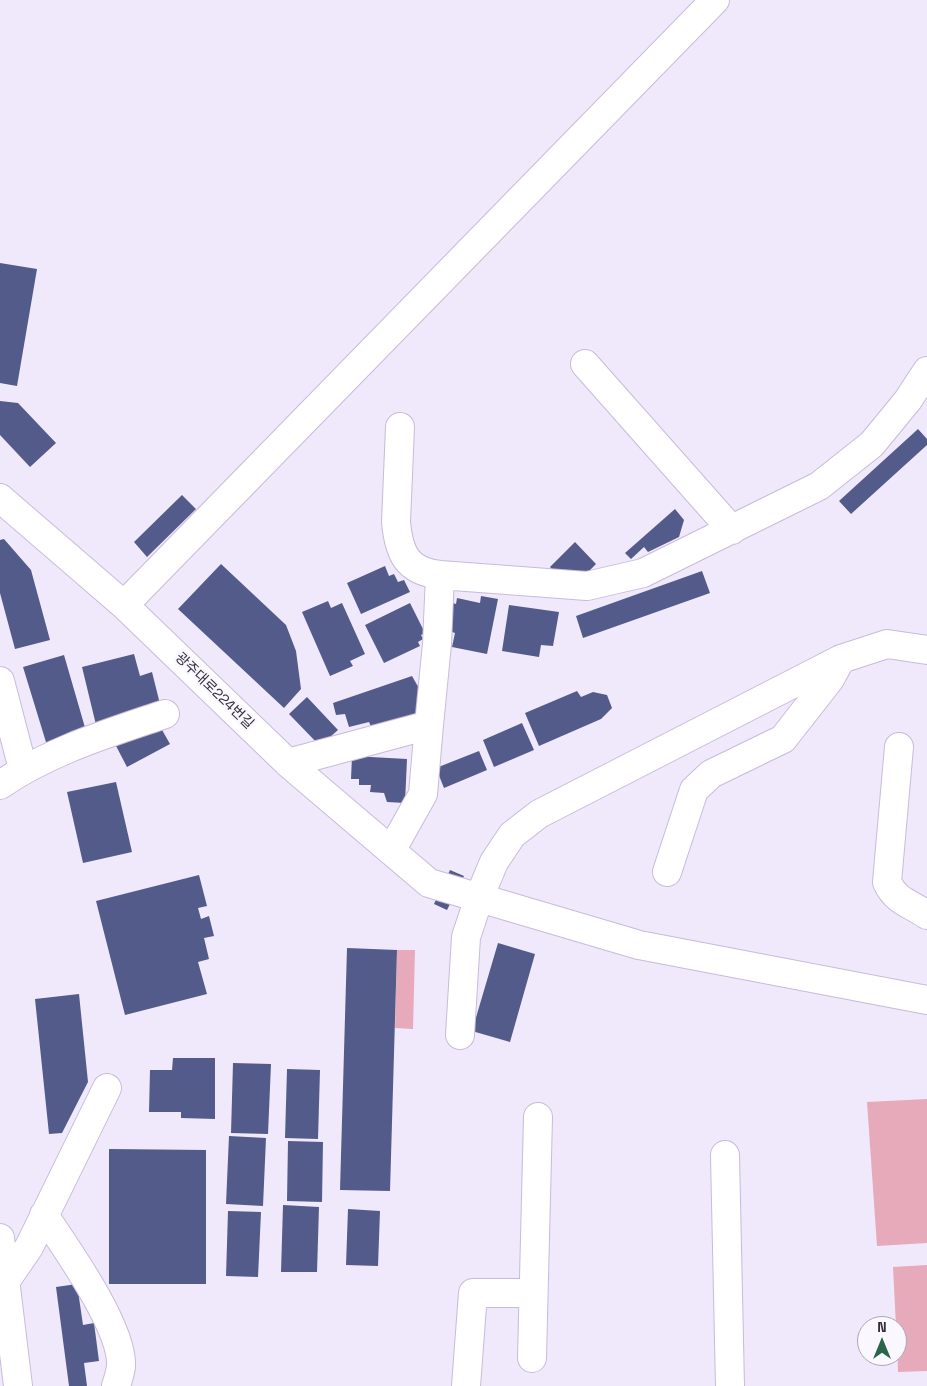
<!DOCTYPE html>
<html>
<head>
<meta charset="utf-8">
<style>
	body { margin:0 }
	#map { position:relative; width:927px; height:1386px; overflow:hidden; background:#f0e8fb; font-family:"Space Grotesk",sans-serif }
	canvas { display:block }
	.north { position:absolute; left:857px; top:1316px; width:50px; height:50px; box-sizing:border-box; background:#faf8fe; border:1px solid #aaa7af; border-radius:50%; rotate:0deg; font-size:14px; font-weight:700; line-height:20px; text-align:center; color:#322d39 }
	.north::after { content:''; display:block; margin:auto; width:18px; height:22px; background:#2c644b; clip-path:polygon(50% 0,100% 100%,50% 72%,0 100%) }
</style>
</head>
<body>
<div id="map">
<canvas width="927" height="1386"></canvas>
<div class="north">N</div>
</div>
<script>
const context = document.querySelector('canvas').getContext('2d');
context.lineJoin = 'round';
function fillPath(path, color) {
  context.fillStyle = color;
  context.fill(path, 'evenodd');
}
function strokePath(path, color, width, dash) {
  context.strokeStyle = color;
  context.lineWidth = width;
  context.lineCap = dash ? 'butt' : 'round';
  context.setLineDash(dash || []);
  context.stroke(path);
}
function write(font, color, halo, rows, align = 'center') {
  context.font = font + ' "Space Grotesk","Noto Sans KR",sans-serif';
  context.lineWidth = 5;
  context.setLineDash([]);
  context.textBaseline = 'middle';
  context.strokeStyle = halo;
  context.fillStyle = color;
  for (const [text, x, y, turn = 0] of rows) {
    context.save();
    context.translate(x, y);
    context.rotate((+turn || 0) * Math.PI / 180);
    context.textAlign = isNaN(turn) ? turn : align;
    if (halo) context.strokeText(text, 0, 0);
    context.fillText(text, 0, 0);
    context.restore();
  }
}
fillPath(new Path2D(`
	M397 950H415L413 1029 395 1028Z
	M927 1099V1243L877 1246 867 1102Z
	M927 1265V1371L898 1372 897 1326H896L893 1267Z`), '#e6aaba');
fillPath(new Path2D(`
	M0 263 37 269 17 386 0 383Z
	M0 401 18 403 56 443 30 467 0 435Z
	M918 429 927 439V445L851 514 839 501Z
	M182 495 196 509 147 557 134 542Z
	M675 509 684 520 679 537 648 552 644 547 631 559 625 553Z
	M4 539 31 570 50 640 15 649 0 593V540Z
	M575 542 596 564 581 579 561 578 550 567Z
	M221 564 286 625 296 651 301 689 284 708 178 609Z
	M385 566 389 576 394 574 398 582 404 580 410 592 361 614 347 583Z
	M702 571 710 593 583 638 576 616Z
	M481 596 498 599 487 654 452 647 455 633 449 631 450 602 456 604 457 598 480 603Z
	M328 601 331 608 342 603 365 654 350 661 353 666 330 676 302 612Z
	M410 603 425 633 421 635 423 639 418 642 420 646 384 663 365 625Z
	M509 605 559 612 553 646 541 645 539 657 502 651Z
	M134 654 140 676 152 672 161 708 97 729 82 667Z
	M64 655 86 731 49 752 23 667Z
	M412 676 420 690 422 711 372 729 369 722 349 727 345 714 336 715 333 703Z
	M577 691 581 697 593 692 607 695 612 708 601 719 539 746 525 713Z
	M307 697 338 730 320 746 289 714Z
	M157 721 170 744 127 767 115 744Z
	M522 723 534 750 494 767 483 740Z
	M479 751 487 770 444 788 436 768Z
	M352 756 407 759 405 803 387 802 384 793 370 792 371 785H359V779H351Z
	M116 782 132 852 83 863 67 792Z
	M450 870 464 876 447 910 434 904Z
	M199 875 207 906 198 908 201 919 209 916 214 936 204 938 209 959 198 962 207 994 125 1015 96 901Z
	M498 943 535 954 510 1042 472 1031Z
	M347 948 397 950 390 1191 340 1190Z
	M79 994 88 1082 62 1133 49 1134 35 999Z
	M173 1058H215V1119L181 1118V1112H149L150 1070H172Z
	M233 1063 271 1064 268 1134 231 1133Z
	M287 1069 320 1070 318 1139 285 1138Z
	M229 1136 266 1138 263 1206 226 1204Z
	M288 1141 323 1142 322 1202 287 1201Z
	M109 1149 206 1150V1284H109Z
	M283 1205 319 1207 317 1272H281Z
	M348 1209 380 1211 378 1266 346 1265Z
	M228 1211 261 1212 258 1277 226 1276Z
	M77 1284 83 1325 94 1323 99 1361 84 1363 87 1386H69L56 1287Z`), '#535b8a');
const minor = new Path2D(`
	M585 364 732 530
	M400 427 396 522C399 554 407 571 440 575
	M0 498 124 605 288 763 429 883 639 945 927 1000
	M124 605 715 0
	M0 681 23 769
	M899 747 887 882C896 902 910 903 927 915
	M288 763 429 725 437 644 440 575 587 586 643 573 819 486 872 444 908 400 927 371
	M0 785C49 751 109 733 165 714
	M391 851 423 794 429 725
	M667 872 694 790 711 774 783 739 830 679 841 659
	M460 1035 466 937 479 898 494 862 512 835 539 814 841 659 887 644 927 650
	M725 1155 730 1386
	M44 1215C66 1248 124 1329 121 1367 120 1373 118 1380 116 1386
	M0 1238 18 1386
	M5 1282 29 1247 107 1088
	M532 1358 538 1117
	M466 1386 473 1293H533`);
strokePath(minor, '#c8bbd9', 30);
strokePath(minor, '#fff', 28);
write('14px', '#322d39', '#faf8fe', [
	["광주대로224번길",214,691,44]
]);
</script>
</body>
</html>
